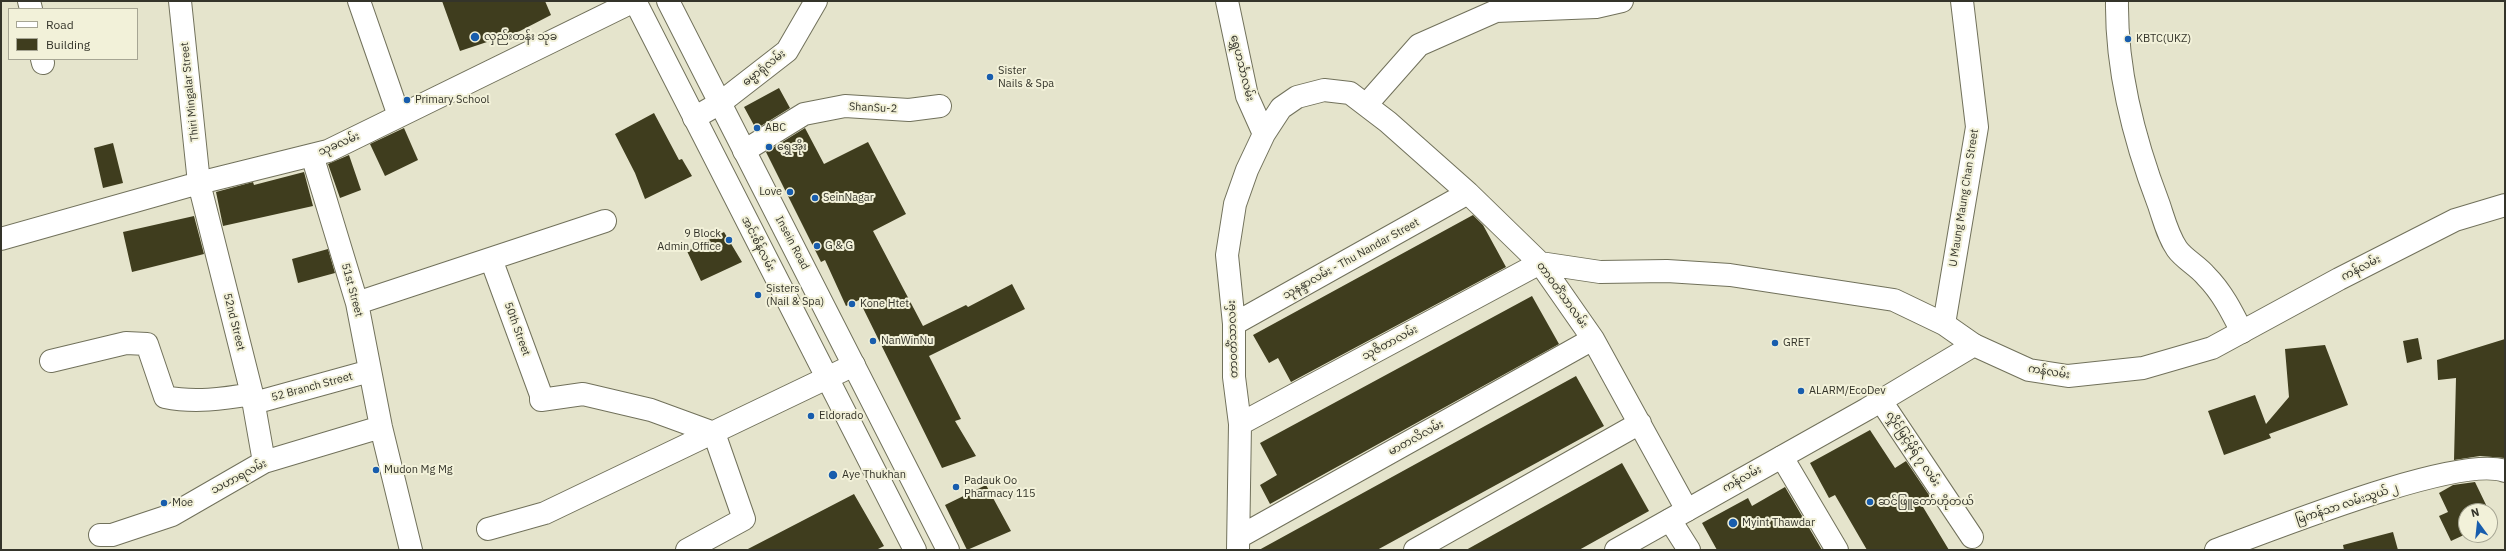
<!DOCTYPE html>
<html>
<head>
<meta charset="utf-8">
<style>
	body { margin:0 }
	#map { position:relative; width:2506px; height:551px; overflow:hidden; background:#e5e4cc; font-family:"IBM Plex Sans",sans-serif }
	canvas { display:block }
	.frame { position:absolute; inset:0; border:2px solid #34342a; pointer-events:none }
	.legend { position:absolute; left:8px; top:8px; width:130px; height:52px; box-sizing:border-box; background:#f2f1d9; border:1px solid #a6a593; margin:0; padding:5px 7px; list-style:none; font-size:12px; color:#34342a }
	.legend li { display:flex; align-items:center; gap:8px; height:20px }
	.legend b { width:20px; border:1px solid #a6a593 }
	.north { position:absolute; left:2458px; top:503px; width:40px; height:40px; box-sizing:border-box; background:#f2f1d9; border:1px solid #a6a593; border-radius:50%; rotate:345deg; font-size:11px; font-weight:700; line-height:16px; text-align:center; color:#34342a }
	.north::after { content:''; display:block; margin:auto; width:14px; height:18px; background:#185dad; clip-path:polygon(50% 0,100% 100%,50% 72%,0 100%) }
</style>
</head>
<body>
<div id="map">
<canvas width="2506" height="551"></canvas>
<div class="frame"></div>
<ul class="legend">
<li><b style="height:5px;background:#fff"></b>Road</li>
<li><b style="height:11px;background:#3f3d1e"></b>Building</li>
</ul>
<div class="north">N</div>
</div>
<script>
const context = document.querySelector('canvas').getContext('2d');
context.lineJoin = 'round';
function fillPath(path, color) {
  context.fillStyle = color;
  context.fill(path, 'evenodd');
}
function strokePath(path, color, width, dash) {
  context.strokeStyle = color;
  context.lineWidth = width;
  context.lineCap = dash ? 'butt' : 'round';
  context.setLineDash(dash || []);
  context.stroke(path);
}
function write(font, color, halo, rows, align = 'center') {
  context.font = font + ' "IBM Plex Sans","Noto Sans Myanmar",sans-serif';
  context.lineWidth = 4;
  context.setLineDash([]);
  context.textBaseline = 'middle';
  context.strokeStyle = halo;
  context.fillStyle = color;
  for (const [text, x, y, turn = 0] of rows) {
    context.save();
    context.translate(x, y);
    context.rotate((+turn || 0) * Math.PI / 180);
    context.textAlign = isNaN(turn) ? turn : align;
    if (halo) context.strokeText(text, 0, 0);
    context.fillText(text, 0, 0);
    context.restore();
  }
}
fillPath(new Path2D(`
	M442 1H545L551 15 520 31 460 51Z
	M779 88 790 108 756 129 744 107Z
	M654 113 679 160 682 159 692 176 645 199 635 173 615 134Z
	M404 128 418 160 385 176 370 144Z
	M805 128 824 164 868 142 906 214 873 231 923 326 966 305 968 307 1012 284 1025 309 929 356 961 419 955 421 976 456 942 468 859 300 846 306 825 260 821 262 766 152Z
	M113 143 123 183 103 188 94 148Z
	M349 155 361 190 340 198 328 164Z
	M304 172 313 206 223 226 216 192 253 182 254 185Z
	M1473 215 1483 225 1506 267 1291 382 1278 358 1269 363 1253 335Z
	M194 216 204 254 132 272 123 232Z
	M724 232 742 262 701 281 687 251Z
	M328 249 335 273 298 283 292 259Z
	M1532 296 1559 344 1270 504 1260 485 1277 475 1260 443Z
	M2418 338 2422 359 2407 363 2403 341Z
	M2505 339V458L2480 456 2454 460 2456 378 2438 380 2437 360Z
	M2325 345 2348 405 2269 434 2271 438 2224 455 2208 411 2255 395 2266 424 2289 397 2285 349Z
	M1576 376 1604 426 1377 550H1259Z
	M1870 430 1895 468 1906 461 1933 501 1923 507 1949 550H1867L1835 495 1829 498 1810 463Z
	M1622 463 1649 511 1579 550H1466Z
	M2475 482 2489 511H2466V534L2451 541 2439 516 2448 512 2439 493 2453 485Z
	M986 485 1011 531 967 550 945 505Z
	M1785 487 1822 550H1717L1702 523 1748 498 1752 506Z
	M854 494 884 546 876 550H746Z
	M2393 532 2398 550H2344L2343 545Z`), '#3f3d1e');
const minor = new Path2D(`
	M29 1 31 9
	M180 1 199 183 252 394 264 462
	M359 1 399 116
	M1227 1 1247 96 1264 134
	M2117 1C2116 71 2134 140 2159 205 2164 220 2168 236 2177 249 2184 259 2198 266 2206 276 2222 292 2232 312 2242 332
	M42 59 43 63
	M1366 105 1419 45 1496 11 1596 7 1622 1
	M694 118 720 103 787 51 816 1
	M744 151 804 114 845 106 909 110 940 106
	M312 155 357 303 381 427 411 550
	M1 239 199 183 328 151 634 1
	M491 259 541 395V400L583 394 651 410 714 433 744 519 687 550
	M357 303 605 221
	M1234 324 1468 193
	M1944 324 1977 127 1962 1
	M51 361 126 343 147 344 165 397C194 403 223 399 252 394
	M1881 401 1972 537
	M254 403 370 371
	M1240 424 1540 263 1600 272 1667 271 1730 275 1894 300 1944 324 1974 345
	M1782 457 1837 550
	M1670 520 1689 550
	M488 529 545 513 854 365
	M100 535H112L172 515 264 462 381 427
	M1239 537 1593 339
	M1238 550 1240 424 1234 377V324L1227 255 1235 204 1247 170 1264 134 1281 108 1297 97 1324 90 1350 93 1388 122 1468 193 1540 263 1593 339 1687 510
	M1415 550 1640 423
	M2216 550C2269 531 2458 454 2505 471`);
const major = new Path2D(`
	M635 1 915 550
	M668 1 948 550
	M1616 550 1867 409 1974 345 2029 370 2068 376 2143 368 2212 348 2339 279 2455 220 2505 205`);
strokePath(minor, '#71715b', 24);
strokePath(major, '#71715b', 24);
strokePath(minor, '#fff', 22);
strokePath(major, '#fff', 22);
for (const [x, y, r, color] of [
	[475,37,5,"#185dad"],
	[2128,39,4,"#185dad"],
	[990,77,4,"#185dad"],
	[407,100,4,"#185dad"],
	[757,128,4,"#185dad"],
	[769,147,4,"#185dad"],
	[790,192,4,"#185dad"],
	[815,198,4,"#185dad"],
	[729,240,4,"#185dad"],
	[817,246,4,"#185dad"],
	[758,295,4,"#185dad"],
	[852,304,4,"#185dad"],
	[873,341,4,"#185dad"],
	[1775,343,4,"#185dad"],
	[1801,391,4,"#185dad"],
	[811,416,4,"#185dad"],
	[376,470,4,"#185dad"],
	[833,475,5,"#185dad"],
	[956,487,4,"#185dad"],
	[1870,502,4,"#185dad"],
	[164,503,4,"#185dad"],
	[1733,523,5,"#185dad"]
]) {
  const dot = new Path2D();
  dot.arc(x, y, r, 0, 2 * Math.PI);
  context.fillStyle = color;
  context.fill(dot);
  strokePath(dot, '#f2f1d9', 1.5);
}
write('11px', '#34342a', '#f2f1d9', [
	["လှည်းတန်း သုခ",484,37],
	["KBTC(UKZ)",2136,39],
	["Sister",998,71],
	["Nails & Spa",998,84],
	["Primary School",415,100],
	["ABC",765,128],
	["ရွှေအိုး",777,147],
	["Love",782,192,"right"],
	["SeinNagar",823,198],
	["9 Block",721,234,"right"],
	["Admin Office",721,247,"right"],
	["G & G",825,246],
	["Sisters",766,289],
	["(Nail & Spa)",766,302],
	["Kone Htet",860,304],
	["NanWinNu",881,341],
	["GRET",1783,343],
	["ALARM/EcoDev",1809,391],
	["Eldorado",819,416],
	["Mudon Mg Mg",384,470],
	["Aye Thukhan",842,475],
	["Padauk Oo",964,481],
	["Pharmacy 115",964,494],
	["ဆင်ဖြူတော်ဟိုတယ်",1878,502],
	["Moe",172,503],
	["Myint Thawdar",1742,523]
], 'left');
write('11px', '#34342a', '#f2f1d9', [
	["ဓမ္မာရုံလမ်း",764,68,-38],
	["ရွှေဟင်္သာလမ်း",1242,68,76],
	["Thiri Mingalar Street",190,92,-96],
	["ShanSu-2",873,108,3],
	["သုခလမ်း",339,144,-23],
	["U Maung Maung Chan Street",1964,198,-81],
	["Insein Road",792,243,62],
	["အင်းစိန်လမ်း",758,244,63],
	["သုနန္ဒာလမ်း - Thu Nandar Street",1351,259,-29],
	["ကန်လမ်း",2361,268,-27],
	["51st Street",352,290,75],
	["တာဝတိံသာလမ်း",1562,295,54],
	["52nd Street",234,322,76],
	["50th Street",517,329,70],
	["တာဝတိံသာလမ်း",1233,339,-92],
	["သုဇိတာလမ်း",1390,343,-28],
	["ကန်လမ်း",2049,372,9],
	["52 Branch Street",312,387,-15],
	["မာတလိလမ်း",1416,438,-29],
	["လှိုင်မြင့်မိုရ် ၇ လမ်း",1913,449,56],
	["သဟာရလမ်း",239,477,-28],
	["ကန်လမ်း",1742,479,-29],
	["မြကန်သာ လမ်းသွယ် ၂",2347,504,-18]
]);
</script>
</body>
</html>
